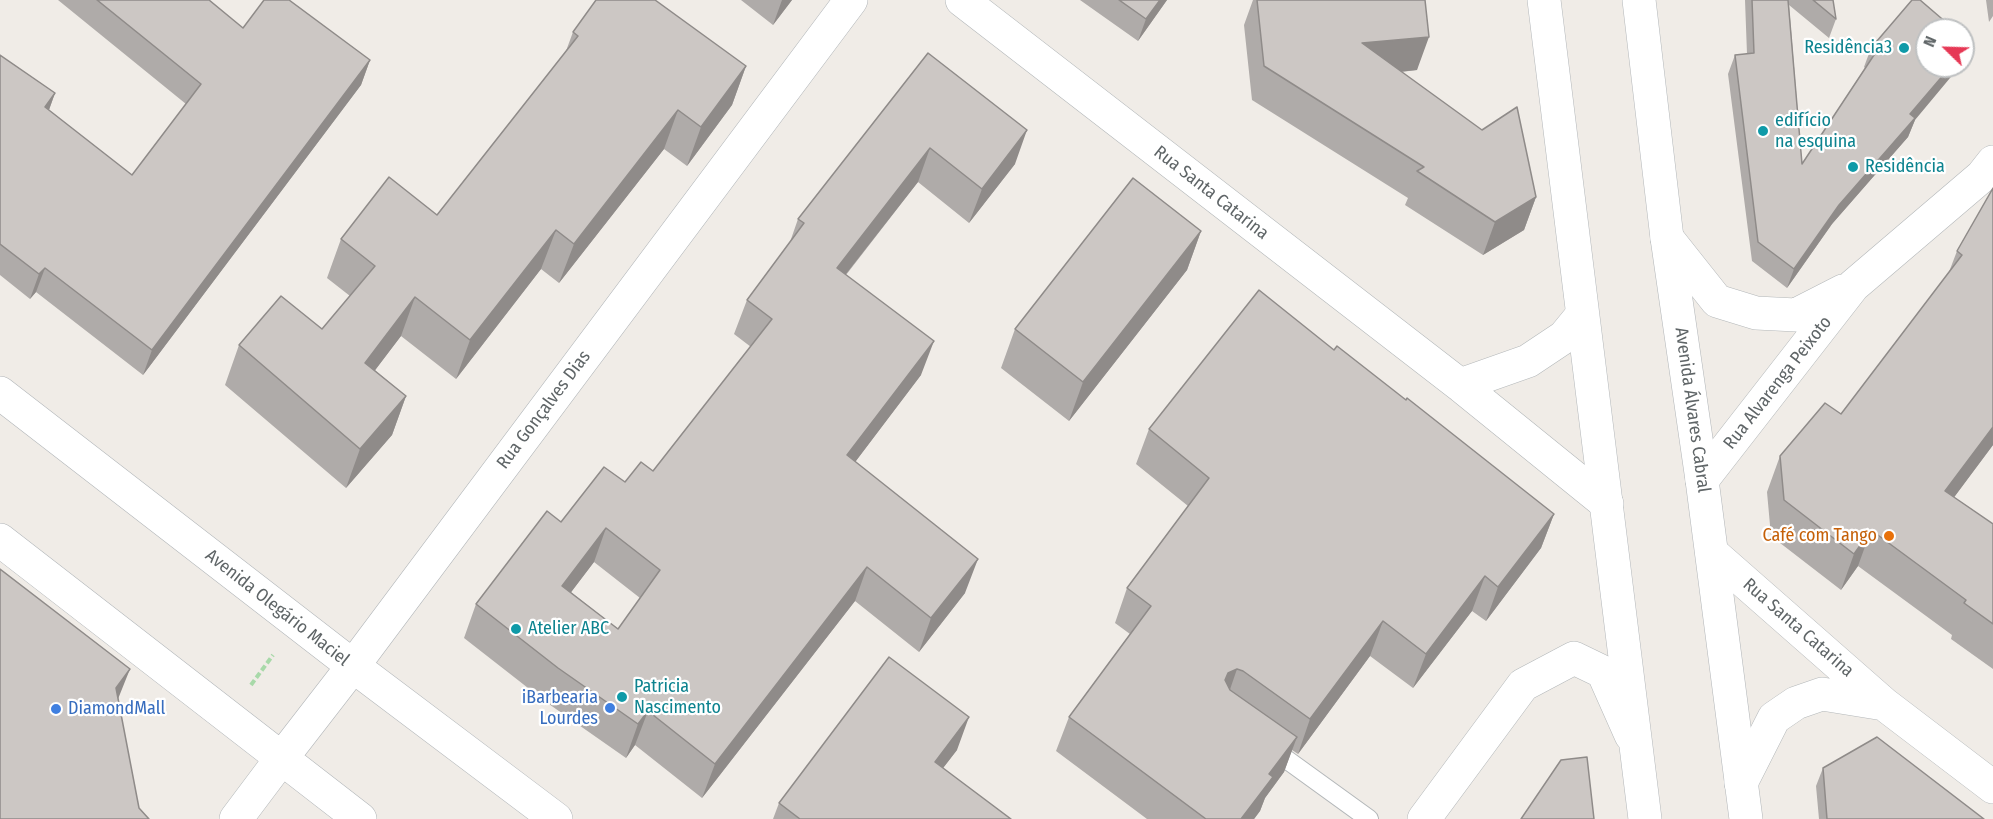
<!DOCTYPE html>
<html>
<head>
<meta charset="utf-8">
<style>
	body { margin:0 }
	#map { position:relative; width:1993px; height:819px; overflow:hidden; background:#f0ece7; font-family:"Fira Sans Condensed",sans-serif }
	canvas { display:block }
	.north { position:absolute; left:1915px; top:18px; width:60px; height:60px; box-sizing:border-box; background:#fff; border:2px solid #bfc1c2; border-radius:50%; rotate:293deg; font-size:16px; font-weight:700; line-height:24px; text-align:center; color:#5f6567 }
	.north::after { content:''; display:block; margin:auto; width:21px; height:27px; background:#e63855; clip-path:polygon(50% 0,100% 100%,50% 72%,0 100%) }
</style>
</head>
<body>
<div id="map">
<canvas width="1993" height="819"></canvas>
<div class="north">N</div>
</div>
<script>
const context = document.querySelector('canvas').getContext('2d');
context.lineJoin = 'round';
function strokePath(path, color, width, dash) {
  context.strokeStyle = color;
  context.lineWidth = width;
  context.lineCap = dash ? 'butt' : 'round';
  context.setLineDash(dash || []);
  context.stroke(path);
}
function fillPath(path, color) {
  context.fillStyle = color;
  context.fill(path, 'evenodd');
}
function write(font, color, halo, rows, align = 'center') {
  context.font = font + ' "Fira Sans Condensed",sans-serif';
  context.lineWidth = 4.5;
  context.setLineDash([]);
  context.textBaseline = 'middle';
  context.strokeStyle = halo;
  context.fillStyle = color;
  for (const [text, x, y, turn = 0] of rows) {
    context.save();
    context.translate(x, y);
    context.rotate((+turn || 0) * Math.PI / 180);
    context.textAlign = isNaN(turn) ? turn : align;
    if (halo) context.strokeText(text, 0, 0);
    context.fillText(text, 0, 0);
    context.restore();
  }
}
const lane = new Path2D(`
	M1268 746 1369 819`);
const street = new Path2D(`
	M962 0 1460 385 1607 504
	M1667 238 1717 301 1756 313 1796 315 1843 291
	M1460 385 1528 361 1564 337 1582 315
	M1702 480 1853 286 1982 176 1993 162
	M1712 553 1884 704 1993 787
	M1741 783 1774 718 1796 703 1822 694 1884 704
	M236 819 281 759
	M1424 819 1523 685 1574 658 1603 672 1631 735`);
const secondary = new Path2D(`
	M1544 0 1645 819
	M1639 0 1667 238 1702 480 1746 819
	M0 393 353 666 556 819
	M0 540 360 819
	M281 759 353 666 851 0`);
strokePath(lane, '#b3b7b9', 20);
strokePath(street, '#b3b7b9', 34);
strokePath(secondary, '#b2b6b9', 34);
strokePath(new Path2D(`
	M251 685 273 655`), '#a8d9a9', 4, [6, 3]);
strokePath(lane, '#fff', 18);
strokePath(street, '#fff', 33);
strokePath(secondary, '#fff', 33);
fillPath(new Path2D(`
	M58 0H209L243 28 370 60 361 85 143 375 36 292 30 299 0 275V55L55 93 49 110 132 175 186 104Z
	M741 0H792L773 25Z
	M1080 0H1167L1138 41Z
	M1253 0H1425L1417 70 1401 72 1536 197 1524 230 1483 255 1405 205 1408 198 1252 100 1244 25Z
	M1745 0H1833L1836 19 1829 38 1789 5 1802 164 1865 68 1864 67 1871 48 1912 0 1915 120 1908 137 1832 224 1787 288 1752 261 1728 74 1735 55 1747 54Z
	M1986 0H1993V16L1989 22Z
	M573 32 746 66 732 105 687 166 664 149 559 283 541 269 456 379 401 336 375 370 406 396 392 435 346 488 225 385 239 345 322 329 350 296 327 278 341 239 437 215 566 51Z
	M928 53 1015 164 969 223 918 182 846 275 921 375 855 462 965 593 919 652 855 601 702 798 635 745 626 758 546 702 464 638 476 604 561 522 625 482 653 471 751 347 734 334 747 300 790 242 798 219ZM594 562 640 598 618 629 571 592Z
	M1993 188V445L1954 497 1993 524V669L1951 639 1952 635 1858 566 1841 590 1771 536 1767 492 1780 456 1841 414 1949 272 1957 251Z
	M1201 231 1187 270 1069 421 1001 368 1015 329Z
	M1334 350 1554 514 1541 548 1486 621 1472 611 1413 688 1370 656 1298 754 1292 750 1284 772 1265 798 1260 811 1254 819H1147L1056 751 1069 717 1130 634 1115 623 1127 588 1188 506 1136 464 1149 429Z
	M957 750 943 768 1011 819H773L779 803Z
	M1823 768 1984 819H1819L1816 786Z`), '#afaba9');
fillPath(new Path2D(`
	M782 0H792L773 25Z
	M1160 0H1167L1138 41 1146 19Z
	M1429 37 1417 70 1349 77 1362 43Z
	M1971 43 1964 62 1963 63V52Z
	M370 60 361 85 143 375 152 350Z
	M746 66 732 105 687 166 701 127Z
	M1951 66H1960L1915 120 1908 137 1832 224 1787 288 1794 269 1839 205 1910 114Z
	M55 93 46 118 45 107Z
	M678 110 664 149 559 283 574 244Z
	M1027 130 1015 164 969 223 982 189Z
	M930 148 918 182 824 302 837 268Z
	M1536 197 1524 230 1483 255 1495 222Z
	M556 230 541 269 456 379 470 340Z
	M1201 231 1187 270 1069 421 1083 382Z
	M45 268 36 292 30 299 39 274Z
	M415 297 401 336 351 402 365 363Z
	M934 341 921 375 834 490 847 455Z
	M406 396 392 435 346 488 360 449Z
	M1993 427V445L1932 527 1945 491Z
	M1554 514 1541 548 1486 621 1498 587Z
	M606 528 594 562 550 620 562 586Z
	M1871 530 1858 566 1841 590 1854 554Z
	M978 559 965 593 919 652 931 618Z
	M867 567 855 601 702 798 715 764Z
	M1485 576 1472 611 1413 688 1426 654Z
	M1383 621 1370 656 1298 754 1310 719Z
	M130 669 118 699 104 719 116 688Z
	M1237 669 1225 704 1213 714 1228 673Z
	M648 711 635 745 626 758 638 724Z
	M969 717 957 750 923 794 935 762Z
	M1297 737 1284 772 1265 798 1260 811 1254 819H1241L1269 774Z`), '#8f8b89');
const building = new Path2D(`
	M97 0H209L243 28 264 0H289L370 60 152 350 45 268 39 274 0 244V55L55 93 45 107 132 175 201 84Z
	M596 0H655L746 66 701 127 678 110 574 244 556 230 470 340 415 297 365 363 406 396 360 449 239 345 281 296 322 329 375 266 341 239 389 177 437 215 578 36 573 32Z
	M1119 0H1160L1146 19Z
	M1257 0H1425L1429 37 1362 43 1482 130 1517 107 1536 197 1495 222 1417 171 1424 167 1264 66Z
	M1752 0H1788L1802 164 1876 52 1871 48 1912 0H1920L1955 30H1927V66H1951L1910 114 1915 118 1839 205 1794 269 1758 242 1735 55 1754 53Z
	M1813 0H1833L1836 19Z
	M1963 37 1971 43 1963 52Z
	M928 53 1027 130 982 189 930 148 837 268 934 341 847 455 978 559 931 618 867 567 715 764 648 711 638 724 558 668 476 604 547 511 561 522 604 467 625 482 641 462 653 471 772 319 747 300 804 223 798 219ZM606 528 660 570 618 629 562 586Z
	M1133 178 1201 231 1083 382 1015 329Z
	M1993 188V427L1945 491 1993 524V624L1964 603 1966 600 1871 530 1854 554 1784 500 1780 456 1825 403 1841 414 1962 255 1957 251Z
	M1259 290 1334 350 1337 346 1406 400 1407 398 1554 514 1498 587 1485 576 1426 654 1383 621 1310 719 1243 671 1237 669 1228 673 1225 680 1230 690 1297 737 1269 774 1273 777 1241 819H1206L1069 717 1151 606 1127 588 1209 478 1149 429Z
	M0 569 130 669 116 688 139 808 149 819H0Z
	M889 657 969 717 935 762 1011 819H800L779 803Z
	M1877 737 1984 819H1827L1823 768Z
	M1587 757 1594 819H1521L1561 760Z`);
fillPath(building, '#ccc7c4');
strokePath(building, '#8f8b89', 1.5);
for (const [x, y, r, color] of [
	[1904,48,6,"#0f9aa8"],
	[1763,131,6,"#0f9aa8"],
	[1853,167,6,"#0f9aa8"],
	[1889,536,6,"#e8710a"],
	[516,629,6,"#0f9aa8"],
	[622,697,6,"#0f9aa8"],
	[610,708,6,"#3f7fe0"],
	[56,709,6,"#3f7fe0"]
]) {
  const dot = new Path2D();
  dot.arc(x, y, r, 0, 2 * Math.PI);
  context.fillStyle = color;
  context.fill(dot);
  strokePath(dot, '#fff', 2);
}
write('18px', '#0d838f', '#fff', [
	["Residência3",1892,48,"right"],
	["edifício",1775,121],
	["na esquina",1775,142],
	["Residência",1865,167],
	["Atelier ABC",528,629],
	["Patricia",634,687],
	["Nascimento",634,708]
], 'left');
write('18px', '#5f6567', '#fff', [
	["Rua Santa Catarina",1211,193,38],
	["Rua Alvarenga Peixoto",1778,383,-52],
	["Rua Gonçalves Dias",544,410,-53],
	["Avenida Álvares Cabral",1692,410,82],
	["Avenida Olegário Maciel",277,608,38],
	["Rua Santa Catarina",1798,628,41]
]);
write('18px', '#c56008', '#fff', [
	["Café com Tango",1877,536]
], 'right');
write('18px', '#366cbe', '#fff', [
	["iBarbearia",598,698],
	["Lourdes",598,719],
	["DiamondMall",68,709,"left"]
], 'right');
</script>
</body>
</html>
